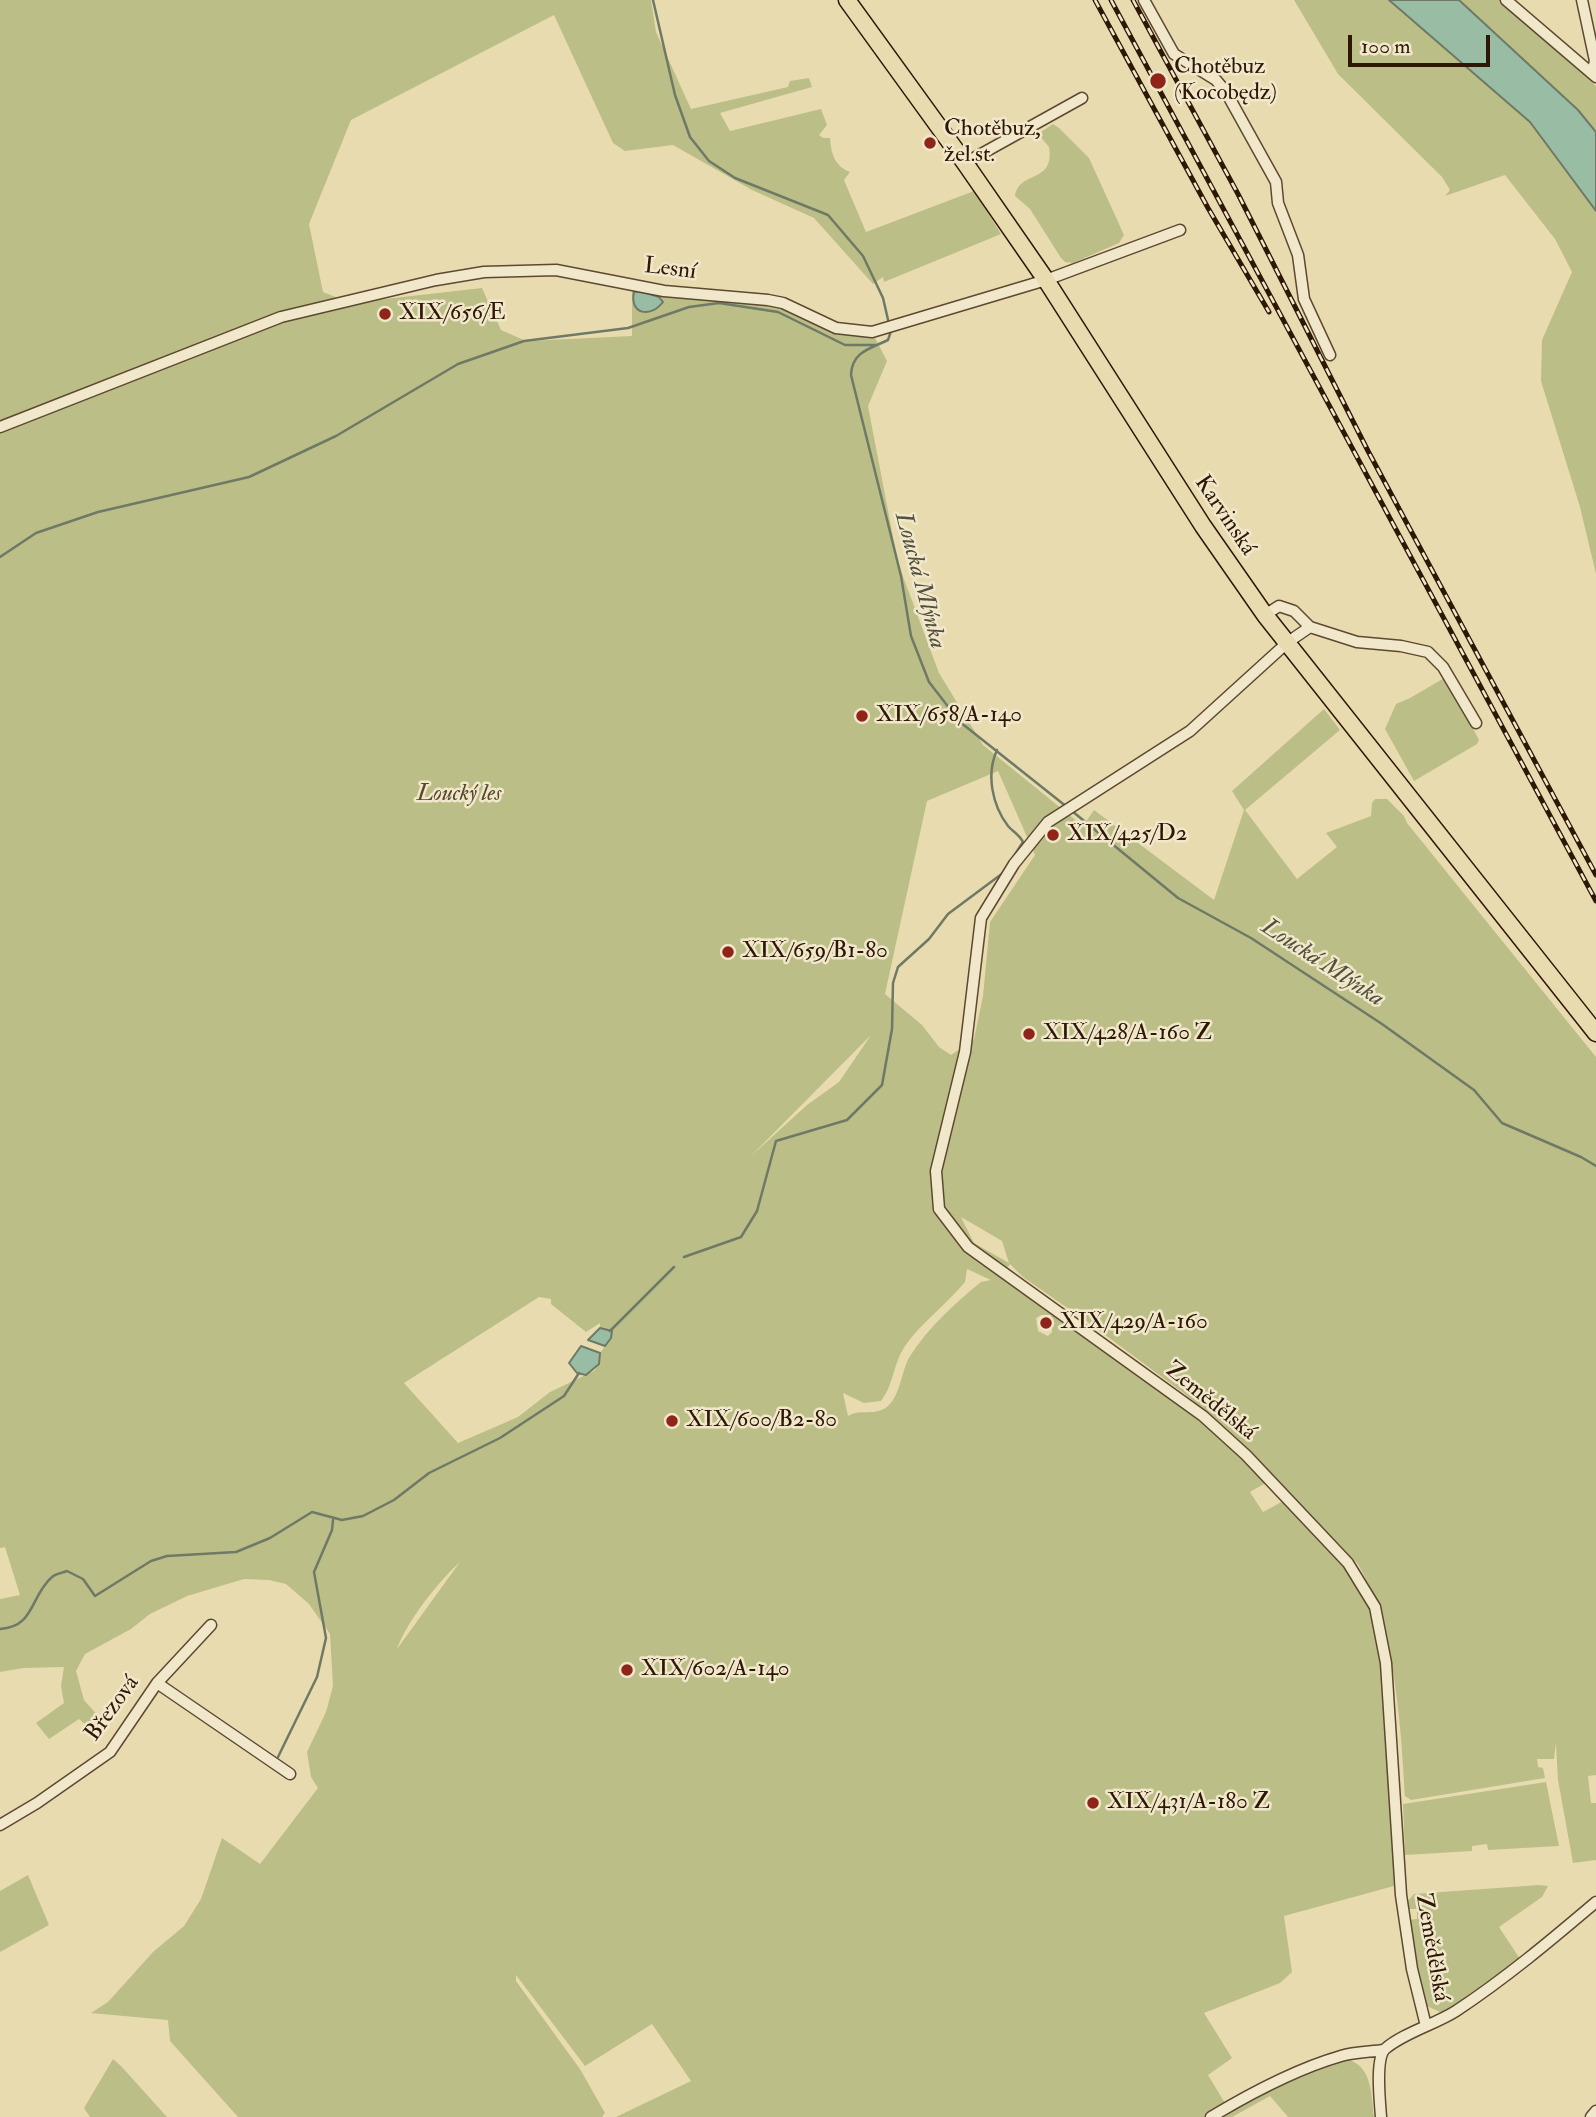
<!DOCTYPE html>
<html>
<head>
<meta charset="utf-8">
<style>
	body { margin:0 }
	#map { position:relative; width:1596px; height:2117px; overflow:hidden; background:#e9dbb0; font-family:"IM FELL Double Pica",serif }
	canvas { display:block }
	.scale { position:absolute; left:1348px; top:35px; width:142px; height:32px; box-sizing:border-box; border:4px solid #2e1705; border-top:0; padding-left:9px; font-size:21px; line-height:24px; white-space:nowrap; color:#2e1705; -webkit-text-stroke:5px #f1e8cc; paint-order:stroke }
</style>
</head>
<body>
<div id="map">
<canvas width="1596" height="2117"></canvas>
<div class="scale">100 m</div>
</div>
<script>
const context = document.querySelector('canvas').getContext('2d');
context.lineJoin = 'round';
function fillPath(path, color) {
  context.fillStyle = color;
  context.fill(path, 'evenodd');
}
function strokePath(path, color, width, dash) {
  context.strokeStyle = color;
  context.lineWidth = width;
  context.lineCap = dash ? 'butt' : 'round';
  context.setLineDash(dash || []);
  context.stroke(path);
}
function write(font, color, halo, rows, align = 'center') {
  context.font = font + ' "IM FELL Double Pica",serif';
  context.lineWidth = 5;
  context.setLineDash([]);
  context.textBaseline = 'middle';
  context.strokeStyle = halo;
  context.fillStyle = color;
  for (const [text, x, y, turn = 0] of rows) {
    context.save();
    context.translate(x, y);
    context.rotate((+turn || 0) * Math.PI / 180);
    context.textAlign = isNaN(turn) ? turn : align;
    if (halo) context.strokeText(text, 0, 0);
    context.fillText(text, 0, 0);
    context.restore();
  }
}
fillPath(new Path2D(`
	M0 0H651L656 32 691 109 788 87 790 81 809 78 812 87 720 113 730 131 821 109 827 125 819 135 823 138H830C831 152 834 166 850 172L844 180 866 232 974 191 1001 234 884 282 883 277 873 284 814 218 752 190 673 145 625 151 613 143 554 15 351 120 309 224 323 292 350 303 482 288 501 330 526 341 632 336V291H664L768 300 836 328 872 332 887 361 868 406 898 563 939 673 983 745 1083 826 1094 810 1214 900 1244 810 1232 791 1324 709 1340 730 1245 810 1297 879 1337 847 1326 833 1371 816 1372 803 1375 799H1387L1404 816 1407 823 1596 1057V1775L1588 1776 1591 1803H1596V1860L1573 1863 1558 1780 1556 1743 1554 1759H1537L1538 1767 1543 1768 1545 1778 1411 1800 1405 1796C1401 1726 1395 1623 1357 1563L1248 1450 1185 1394 1089 1323 1023 1277 1010 1264 1001 1277 1023 1289 1177 1399 1269 1481 1250 1492 1263 1512 1287 1499C1313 1528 1348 1558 1364 1594 1399 1673 1393 1800 1394 1886L1284 1916 1292 1972 1280 1983 1204 2013 1232 2058 1208 2075 1225 2103 1204 2117H616L691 2081 652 2024 585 2066 516 1975V1981L580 2069 605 2113 602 2117H238L170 2041 168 2020 91 2013 108 2002 153 1952 184 1926 201 1899 222 1838 260 1864 318 1788 311 1777 307 1752 326 1712 333 1686 330 1634 309 1604 286 1584 269 1580 244 1579 187 1596 150 1614 131 1629 85 1654 76 1671 84 1700 100 1718 93 1731 79 1719 49 1739 36 1723 64 1703 61 1686 64 1667 23 1668 0 1672V1599L20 1595 5 1547 0 1548ZM998 771 1035 855 990 922 983 996 974 1039 951 1055 939 1047 922 1025 885 994 927 801ZM871 1035 839 1082 807 1105 751 1156ZM961 1217 1002 1241 1009 1263 974 1243ZM967 1269 991 1280 981 1282C955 1303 928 1328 910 1356 901 1371 901 1394 888 1406 876 1417 861 1408 848 1416L843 1393 864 1403 881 1401C894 1384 893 1364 905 1346 922 1322 946 1305 965 1282ZM539 1297 551 1299V1304L586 1332 600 1323V1328L612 1332 611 1338 600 1353 599 1364 594 1371 550 1392 518 1417 458 1443 404 1383ZM1041 1315H1051L1052 1332 1048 1336 1038 1331 1036 1318ZM460 1562 397 1649C407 1621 438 1582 460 1562Z
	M1294 0H1389L1530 122 1596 211V574L1580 507 1541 381 1542 340 1572 272 1555 239 1505 175 1445 196 1450 190 1442 177 1338 74Z
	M1459 0H1500L1596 86V132L1578 110Z
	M1053 124 1059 128 1089 158 1124 235 1119 243 1073 263 1065 262 1061 258 1030 209 1015 196C1019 170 1055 184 1049 147L1038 134Z
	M1446 677 1479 740 1477 744 1414 781 1385 729 1396 704 1410 698Z
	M1546 1782 1559 1846 1488 1850 1487 1844 1472 1846V1851L1405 1855 1403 1804Z
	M28 1875 49 1925 0 1952V1891Z
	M1539 1885 1548 1886 1542 1897 1499 1927 1520 1959 1442 2013 1425 2005 1410 1943 1408 1920 1417 1919V1909H1406L1407 1902 1414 1894Z
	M113 2059 121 2066 167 2117H90L84 2108Z
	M1350 2060C1373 2069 1371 2096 1374 2117H1288L1270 2096 1232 2117H1223C1262 2093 1306 2073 1350 2060Z`), '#bcbe87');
const water = new Path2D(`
	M1389 0H1459L1578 110 1596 132V211L1530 122Z
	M640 291 659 297 663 302C651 318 629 315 634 292Z
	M600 1328 612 1331 611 1338 605 1346 588 1340Z
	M581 1346 600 1353 599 1364 586 1375 577 1373 569 1363Z`);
fillPath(water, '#99bca5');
strokePath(water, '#6e7a65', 2);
strokePath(new Path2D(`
	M653 0 675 95 690 137 709 161 735 178 828 215 863 256 883 298 889 324
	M891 331 888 340C869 349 852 352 851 375L901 576 911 636 929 682 960 722 1067 807
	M0 557 36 533 98 512 249 477 336 436 458 364 524 341 628 328 689 307 719 303 778 312 845 345H875
	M1072 811 1178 898 1251 938 1382 1024 1474 1090 1502 1123 1581 1157 1596 1166
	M684 1257 741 1237 757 1211 776 1141 847 1120 882 1085 892 1029 893 983 898 967 929 939 948 914 1003 873 1023 842C1019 834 1013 832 1008 826 992 805 986 774 997 750
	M610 1331 674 1267
	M0 1629C35 1627 30 1596 52 1577 55 1574 62 1573 67 1571L83 1579 95 1596 151 1561 167 1556 236 1552 270 1538 312 1512 342 1520 363 1516 394 1500 429 1473 500 1438 564 1396 579 1373
	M278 1757 317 1677 326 1638 314 1572 332 1530 333 1520`), '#6e7a65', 2.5);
const minor = new Path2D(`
	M1144 0 1174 54 1216 80 1226 92 1276 182 1278 203 1298 255 1304 299 1330 355
	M1506 0 1596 77
	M1582 0 1595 61 1592 73
	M965 163 1082 98
	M0 427 281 317 436 280 484 272 556 270 664 291 768 300 783 303 836 328 872 332 1046 280 1180 230
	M1265 615 1279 606 1294 611 1310 627
	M157 1683 290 1774
	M0 1825 37 1803 110 1752 157 1683 211 1625
	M1426 2026 1412 1969 1401 1895 1386 1663 1375 1607 1348 1563 1246 1455 1203 1416 968 1247 939 1209 936 1171 965 1052 981 918 1014 864 1048 822 1190 731 1288 642 1310 627 1357 642 1401 646 1428 652 1443 667 1476 723
	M1211 2117C1251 2093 1296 2069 1341 2056 1354 2052 1370 2052 1384 2050
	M1381 2117C1380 2102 1375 2059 1385 2049 1403 2033 1436 2024 1456 2011 1506 1978 1550 1941 1596 1902
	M1591 2117 1596 2111`);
const primary = new Path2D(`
	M847 0 965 163 1046 280 1203 526 1265 615 1596 1033`);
strokePath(minor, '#5d4830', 13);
strokePath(primary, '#2e1705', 19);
strokePath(minor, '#f1e8cc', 10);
strokePath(primary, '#e9dbb0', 16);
const rail = new Path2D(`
	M1095 0 1208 208 1269 312
	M1111 0 1596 901
	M1133 0 1238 194 1368 451 1596 875`);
strokePath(rail, '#2e1705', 5);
strokePath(rail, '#f1e8cc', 2.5, [8]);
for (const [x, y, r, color] of [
	[1158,81,9,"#8f2418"],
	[930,143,7,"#8f2418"],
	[385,314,7,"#8f2418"],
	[862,716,7,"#8f2418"],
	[1053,835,7,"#8f2418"],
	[728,952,7,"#8f2418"],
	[1029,1034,7,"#8f2418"],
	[1046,1323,7,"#8f2418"],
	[672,1421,7,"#8f2418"],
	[627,1670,7,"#8f2418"],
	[1093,1803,7,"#8f2418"]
]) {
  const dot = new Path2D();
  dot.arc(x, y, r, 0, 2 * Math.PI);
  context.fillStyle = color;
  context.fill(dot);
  strokePath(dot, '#f1e8cc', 2.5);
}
write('23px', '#2e1705', '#f1e8cc', [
	["Chotěbuz",1174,68],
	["(Kocobędz)",1174,94],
	["Chotěbuz,",944,130],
	["žel.st.",944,156],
	["XIX/656/E",399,314],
	["XIX/658/A-140",876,716],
	["XIX/425/D2",1067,835],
	["XIX/659/B1-80",742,952],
	["XIX/428/A-160 Z",1043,1034],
	["XIX/429/A-160",1060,1323],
	["XIX/600/B2-80",686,1421],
	["XIX/602/A-140",641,1670],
	["XIX/431/A-180 Z",1107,1803]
], 'left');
write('23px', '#2e1705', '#f1e8cc', [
	["Lesní",670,270,7],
	["Karvinská",1224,516,56],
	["Zemědělská",1210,1402,39],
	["Březová",113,1709,-54],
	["Zemědělská",1431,1948,80]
]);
write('italic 23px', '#59492c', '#f1e8cc', [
	["Loucký les",459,795]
]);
write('italic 24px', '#53513d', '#f1e8cc', [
	["Loucká Mlýnka",919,581,75],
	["Loucká Mlýnka",1322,964,33]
]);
</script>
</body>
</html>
